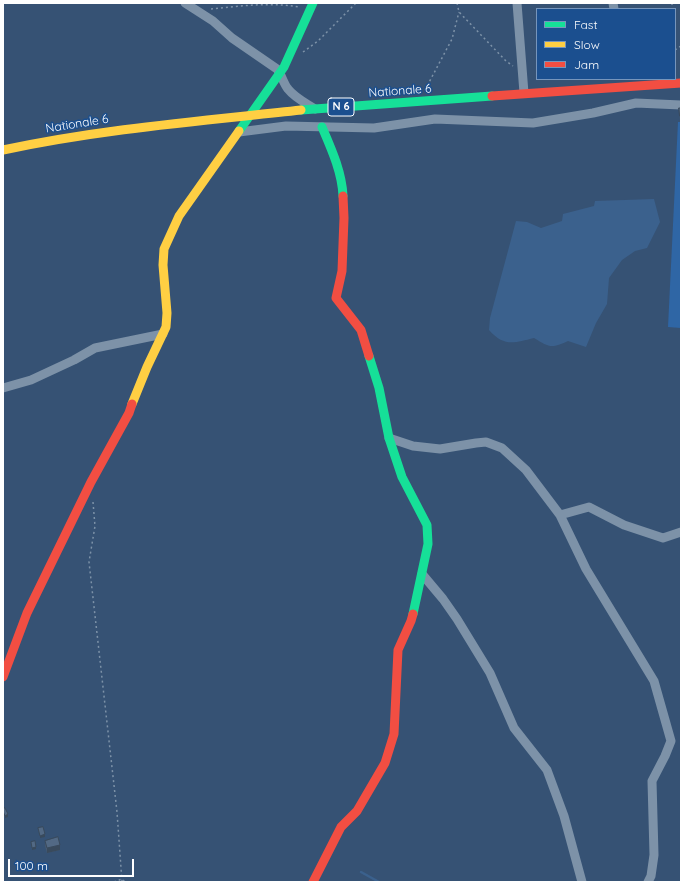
<!DOCTYPE html>
<html>
<head>
<meta charset="utf-8">
<style>
	body { margin:0 }
	#map { position:relative; width:684px; height:885px; overflow:hidden; background:#365274; font-family:Quicksand,sans-serif }
	canvas { display:block }
	.frame { position:absolute; inset:0; border:4px solid #fff; pointer-events:none }
	.legend { position:absolute; left:536px; top:8px; width:140px; height:72px; box-sizing:border-box; background:#1b4f8f; border:1px solid #7695bc; margin:0; padding:5px 7px; list-style:none; font-size:12px; color:#fff }
	.legend li { display:flex; align-items:center; gap:8px; height:20px }
	.legend b { width:20px; border:1px solid #7695bc }
	.scale { position:absolute; left:8px; top:859px; width:126px; height:18px; box-sizing:border-box; border:2px solid #fff; border-top:0; padding-left:5px; font-size:12px; line-height:14px; white-space:nowrap; color:#fff; -webkit-text-stroke:3px #1b4f8f; paint-order:stroke }
</style>
</head>
<body>
<div id="map">
<canvas width="684" height="885"></canvas>
<div class="frame"></div>
<ul class="legend">
<li><b style="height:5px;background:#16e098"></b>Fast</li>
<li><b style="height:5px;background:#ffcf43"></b>Slow</li>
<li><b style="height:5px;background:#f24e42"></b>Jam</li>
</ul>
<div class="scale">100 m</div>
</div>
<script>
const context = document.querySelector('canvas').getContext('2d');
context.lineJoin = 'round';
function fillPath(path, color) {
  context.fillStyle = color;
  context.fill(path, 'evenodd');
}
function strokePath(path, color, width, dash) {
  context.strokeStyle = color;
  context.lineWidth = width;
  context.lineCap = dash ? 'butt' : 'round';
  context.setLineDash(dash || []);
  context.stroke(path);
}
function write(font, color, halo, rows, align = 'center') {
  context.font = font + ' Quicksand,sans-serif';
  context.lineWidth = 3;
  context.setLineDash([]);
  context.textBaseline = 'middle';
  context.strokeStyle = halo;
  context.fillStyle = color;
  for (const [text, x, y, turn = 0] of rows) {
    context.save();
    context.translate(x, y);
    context.rotate((+turn || 0) * Math.PI / 180);
    context.textAlign = isNaN(turn) ? turn : align;
    if (halo) context.strokeText(text, 0, 0);
    context.fillText(text, 0, 0);
    context.restore();
  }
}
fillPath(new Path2D(`
	M678 122H681V328L668 327Z`), '#2f66a5');
fillPath(new Path2D(`
	M654 199 660 222 647 248 635 251 622 260 609 278 607 304 596 323 586 347 568 341C551 349 549 347 534 338 514 343 504 347 489 330L490 318 516 221 527 222 541 228 562 221 563 214 594 206 595 201Z`), '#3b618d');
strokePath(new Path2D(`
	M361 872 379 882`), '#3b618d', 2.5);
strokePath(new Path2D(`
	M457 3 459 12 506 61 513 66
	M672 3V9
	M211 9C240 6 269 2 299 7
	M675 50 681 46
	M303 52 318 41 356 3
	M425 90 452 39 459 12
	M93 502 95 526 89 562 117 812 122 882
	M114 882 122 879 125 882`), '#7d92a8', 1.5, [2, 3]);
strokePath(new Path2D(`
	M185 3 213 21 232 38 277 69C282 75 283 83 288 89 295 98 306 103 315 109
	M517 3 524 93
	M613 3 614 9
	M239 132 286 126 374 128 435 119 533 123 593 113 636 103 681 105
	M3 388 31 380 74 360 95 348 163 334
	M389 438 413 446 440 449 476 443 486 442 502 448 526 470 560 515 586 569 654 681 671 741 665 756 652 781 654 855 651 876 648 882
	M560 515 589 507 624 525 663 538 681 532
	M422 574 443 599 457 619 490 673 514 728 547 770 564 816 582 882`), '#7d92a8', 9);
strokePath(new Path2D(`
	M301 110 492 96
	M322 127C331 148 342 172 343 196
	M239 131 284 67 313 3
	M369 356 379 388 389 438 402 477 427 525 428 544 413 614`), '#16e098', 9);
strokePath(new Path2D(`
	M3 150C101 129 201 121 301 110
	M132 404 147 367 166 327 167 313 163 265 164 249 179 216 239 131`), '#ffcf43', 9);
strokePath(new Path2D(`
	M492 96 681 83
	M343 196 344 218 342 271 336 298 361 330 369 356
	M3 677 27 613 91 482 129 413 132 404
	M313 882 341 827 357 811 385 763 394 734 398 650 411 621 413 614`), '#f24e42', 9);
fillPath(new Path2D(`
	M679 108H681V121H680Z
	M45 841 60 850 47 853 45 846Z`), '#475a72');
fillPath(new Path2D(`
	M8 814V817L5 818V816Z
	M45 834V837L40 838V836Z
	M60 845V850L47 853V848Z
	M36 847V849L32 850V848Z`), '#394a5c');
const building = new Path2D(`
	M679 108H681V116H680Z
	M5 808 8 814 5 816 3 811V809Z
	M43 827 45 834 40 836 38 828Z
	M58 837 60 845 47 848 45 841Z
	M35 841 36 847 32 848 31 842Z`);
fillPath(building, '#526984');
strokePath(building, '#394a5c', 1);
for (const [x, y, w] of [
	[341,107,26]
]) {
  const box = new Path2D();
  box.roundRect(x - w / 2, y - 9, w, 18, 3);
  context.fillStyle = '#1b4f8f';
  context.fill(box);
  strokePath(box, '#fff', 1);
}
write('bold 11px', '#fff', null, [
	["N 6",341,107]
]);
write('12px', '#fff', '#1b4f8f', [
	["Nationale 6",400,91,-4],
	["Nationale 6",77,124,-9]
]);
</script>
</body>
</html>
